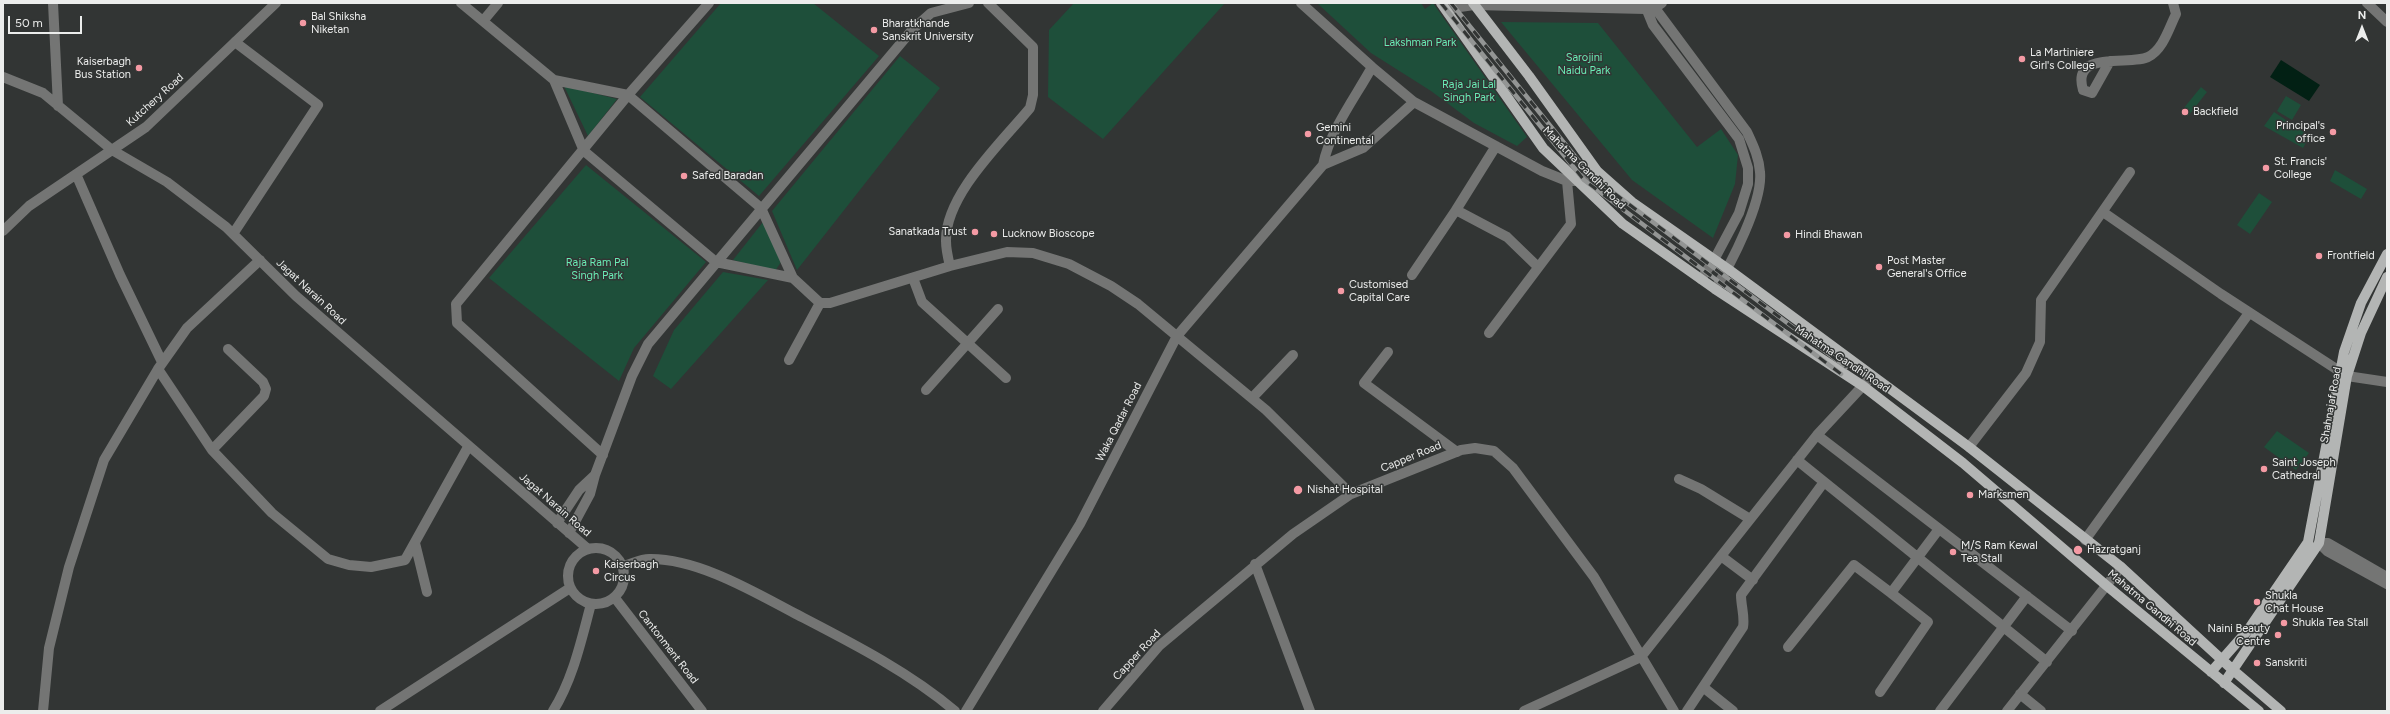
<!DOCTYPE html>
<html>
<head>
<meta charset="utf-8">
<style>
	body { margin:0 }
	#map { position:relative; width:2390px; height:714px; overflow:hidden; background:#323534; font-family:Figtree,sans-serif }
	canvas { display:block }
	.frame { position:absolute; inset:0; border:4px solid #ecedec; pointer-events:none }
	.north { position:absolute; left:2342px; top:8px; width:40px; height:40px; -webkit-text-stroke:3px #323534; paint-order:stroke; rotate:0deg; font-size:11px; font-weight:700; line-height:16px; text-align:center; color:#ecedec }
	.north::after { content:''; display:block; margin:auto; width:14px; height:18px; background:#ecedec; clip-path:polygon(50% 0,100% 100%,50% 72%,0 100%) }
	.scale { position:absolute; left:8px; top:16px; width:74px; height:18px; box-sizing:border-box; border:2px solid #ecedec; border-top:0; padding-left:5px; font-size:12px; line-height:14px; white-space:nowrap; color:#ecedec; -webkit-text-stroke:3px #323534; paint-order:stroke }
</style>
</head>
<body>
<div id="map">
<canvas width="2390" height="714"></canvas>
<div class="frame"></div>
<div class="north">N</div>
<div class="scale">50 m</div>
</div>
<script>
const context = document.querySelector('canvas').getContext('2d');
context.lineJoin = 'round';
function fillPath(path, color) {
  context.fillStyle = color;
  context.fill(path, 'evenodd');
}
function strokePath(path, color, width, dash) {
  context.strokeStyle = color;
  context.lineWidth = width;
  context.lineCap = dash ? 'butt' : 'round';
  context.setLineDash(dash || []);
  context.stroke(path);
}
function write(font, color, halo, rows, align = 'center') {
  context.font = font + ' Figtree,sans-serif';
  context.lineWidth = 3;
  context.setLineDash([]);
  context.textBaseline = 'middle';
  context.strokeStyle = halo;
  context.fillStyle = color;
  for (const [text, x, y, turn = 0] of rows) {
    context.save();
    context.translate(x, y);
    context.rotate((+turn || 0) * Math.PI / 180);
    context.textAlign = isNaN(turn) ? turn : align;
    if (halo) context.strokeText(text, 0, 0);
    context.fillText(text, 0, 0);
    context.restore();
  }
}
fillPath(new Path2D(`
	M721 3H813L879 56 759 196 640 97Z
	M1074 3H1225L1103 139 1048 97 1049 30Z
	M1317 3H1421L1425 9 1433 3 1527 137 1517 146 1474 123 1431 91 1371 53Z
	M1501 22 1598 23 1697 147 1721 129 1738 155 1735 184 1713 238 1632 180Z
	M900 56 940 88 797 270 772 211Z
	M564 86 617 99 588 136Z
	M2201 87 2207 92 2189 115 2183 109Z
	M2286 96 2301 105 2292 120 2277 111Z
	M2274 112 2310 136 2303 148 2264 126Z
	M586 165 706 262 634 348 619 381 489 278Z
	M2335 170 2367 189 2361 199 2330 181Z
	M2259 193 2272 202 2250 234 2237 225Z
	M763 222 781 262 775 271 733 260Z
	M723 272 768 280 671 389 653 376 674 330Z
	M2277 431 2309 453 2296 470 2264 447Z`), '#1e4f3a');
fillPath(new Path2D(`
	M2281 60 2320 85 2309 101 2270 77Z`), '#022014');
strokePath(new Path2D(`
	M53 3 58 106
	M461 3 554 80 628 95 761 208 793 278 820 303H830L950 266 1007 252 1033 253 1069 264 1111 286 1138 304 1266 410 1351 494
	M1301 3 1372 67 1414 102 1542 171 1567 181H1577L1597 171
	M1644 3 1653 25 1739 139 1748 168V184L1739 213 1714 260 1701 279
	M1655 3V8L1747 132C1753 145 1759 157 1760 172 1763 202 1731 264 1715 289
	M2367 3 2387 22
	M1446 9 1474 5 1645 9 1655 8 1662 3
	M483 21 498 3
	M2110 61 2092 93 2083 90C2071 49 2131 66 2148 57 2163 50 2169 28 2176 14L2173 3
	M3 77 43 93 112 150 167 182 226 227 296 296 588 549
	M554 80 584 151 716 262 793 278
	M1323 165 1363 148 1414 102
	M76 174 120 275 162 362
	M1456 210 1496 146
	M2103 212 2221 294 2347 376 2387 382
	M3 231 29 206 146 127 276 3
	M233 234 318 105 235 42
	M950 266C948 258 946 249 946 241 945 195 1002 142 1030 108L1033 95V47L988 3
	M1412 275 1456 210 1507 237 1538 267
	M913 278 922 302 1006 378
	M1489 333 1571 224 1567 181
	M1388 352 1364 383 1457 452
	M789 360 820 303
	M158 369 212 450 272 513 328 559 349 565 371 567 405 560 468 447
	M926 390 998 309
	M1252 398 1293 355
	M1817 435 2072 631
	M1969 447 2026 373 2040 342 2041 300 2130 172
	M212 450 264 396 266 389 263 382 228 349
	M603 455 457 323 456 304 628 95 709 3
	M1797 460 2047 662
	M1679 479 1701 489 1750 519
	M557 523 579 490 595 475
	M569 533 590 494 595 475 632 376 648 344 912 30 931 13 969 3
	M2085 540 2249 313
	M415 543 427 592
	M568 576a28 28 0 1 1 56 0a28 28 0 1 1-56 0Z
	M1721 556 1753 580
	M1255 564 1310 711
	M623 566C631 564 641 559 649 559 698 558 756 593 798 615 852 643 909 672 955 711
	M2387 577 2328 543H2319L2327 551 2387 584
	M615 598 702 711
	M1788 647 1854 565 1891 593
	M1703 687 1733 711
	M1880 692 1928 622 1891 593 1939 529
	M2020 694 2041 711
	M43 711 49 648 69 567 104 460 158 369 187 328 260 260
	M380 711 570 588
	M553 711C573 679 581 641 591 604
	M966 711 1080 524 1177 336 1323 165C1330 130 1355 98 1372 67
	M1103 711 1159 646 1293 534 1351 494 1461 450 1475 448 1494 451 1513 468 1594 577 1674 711
	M1524 711 1641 657 1817 435 1872 376
	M1687 711 1743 627C1745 617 1741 606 1741 595L1824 482
	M1940 711 2027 596
	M2007 711 2121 567`), '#747574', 10);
strokePath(new Path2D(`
	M1441 3 1543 148 1623 224 1715 289 1863 386 1963 463 2107 586 2259 711
	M1473 3 1529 76 1597 171 1632 202 1728 269 1969 447 2121 567 2233 670 2281 711
	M2211 672 2248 630 2308 542 2344 352 2361 303 2387 254
	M2224 683 2319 543 2347 376 2361 333 2387 277`), '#b3b5b4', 10);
const rail = new Path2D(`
	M1441 3 1584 180 1841 374
	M1451 3 1590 175 1846 367`);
strokePath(rail, '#939594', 4.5);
strokePath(rail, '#323534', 3, [9]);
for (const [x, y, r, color] of [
	[303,23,4,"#f49aa4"],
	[874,30,4,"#f49aa4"],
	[2022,59,4,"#f49aa4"],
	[139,68,4,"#f49aa4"],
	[2185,112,4,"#f49aa4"],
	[2333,132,4,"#f49aa4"],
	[1308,134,4,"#f49aa4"],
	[2266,168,4,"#f49aa4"],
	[684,176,4,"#f49aa4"],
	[975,232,4,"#f49aa4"],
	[994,234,4,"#f49aa4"],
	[1787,235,4,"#f49aa4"],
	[2319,256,4,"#f49aa4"],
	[1879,267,4,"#f49aa4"],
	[1341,291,4,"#f49aa4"],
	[2264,469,4,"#f49aa4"],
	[1298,490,5,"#f49aa4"],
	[1970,495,4,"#f49aa4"],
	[2078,550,5,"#f49aa4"],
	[1953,552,4,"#f49aa4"],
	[596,571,4,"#f49aa4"],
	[2257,602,4,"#f49aa4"],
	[2284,623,4,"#f49aa4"],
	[2278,635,4,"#f49aa4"],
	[2257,663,4,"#f49aa4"]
]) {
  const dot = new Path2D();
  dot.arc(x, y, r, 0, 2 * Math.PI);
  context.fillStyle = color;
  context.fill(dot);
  strokePath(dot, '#323534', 1.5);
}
write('11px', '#ecedec', '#323534', [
	["Bal Shiksha",311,17],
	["Niketan",311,30],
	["Bharatkhande",882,24],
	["Sanskrit University",882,37],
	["La Martiniere",2030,53],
	["Girl's College",2030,66],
	["Kaiserbagh",131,62,"right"],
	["Bus Station",131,75,"right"],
	["Backfield",2193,112],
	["Principal's",2325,126,"right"],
	["office",2325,139,"right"],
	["Gemini",1316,128],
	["Continental",1316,141],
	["St. Francis'",2274,162],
	["College",2274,175],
	["Safed Baradan",692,176],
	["Sanatkada Trust",967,232,"right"],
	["Lucknow Bioscope",1002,234],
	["Hindi Bhawan",1795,235],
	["Frontfield",2327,256],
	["Post Master",1887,261],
	["General's Office",1887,274],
	["Customised",1349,285],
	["Capital Care",1349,298],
	["Saint Joseph",2272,463],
	["Cathedral",2272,476],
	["Nishat Hospital",1307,490],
	["Marksmen",1978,495],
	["M/S Ram Kewal",1961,546],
	["Tea Stall",1961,559],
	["Hazratganj",2087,550],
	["Kaiserbagh",604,565],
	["Circus",604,578],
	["Shukla",2265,596],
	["Chat House",2265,609],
	["Shukla Tea Stall",2292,623],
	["Naini Beauty",2270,629,"right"],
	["Centre",2270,642,"right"],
	["Sanskriti",2265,663]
], 'left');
write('11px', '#69ecb5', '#323534', [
	["Lakshman Park",1420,43],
	["Sarojini",1584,58],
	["Naidu Park",1584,71],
	["Raja Jai Lal",1469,85],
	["Singh Park",1469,98],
	["Raja Ram Pal",597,263],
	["Singh Park",597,276]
]);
write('11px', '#ecedec', '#323534', [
	["Kutchery Road",155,100,-42],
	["Mahatma Gandhi Road",1584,168,45],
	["Jagat Narain Road",311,292,43],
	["Mahatma Gandhi Road",1842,359,34],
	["Shahnajaf Road",2331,405,-80],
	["Waka Qadar Road",1119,422,-63],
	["Capper Road",1411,457,-22],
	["Jagat Narain Road",555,505,41],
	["Mahatma Gandhi Road",2152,608,40],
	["Cantonment Road",668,647,52],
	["Capper Road",1137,655,-47]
]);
</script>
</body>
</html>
